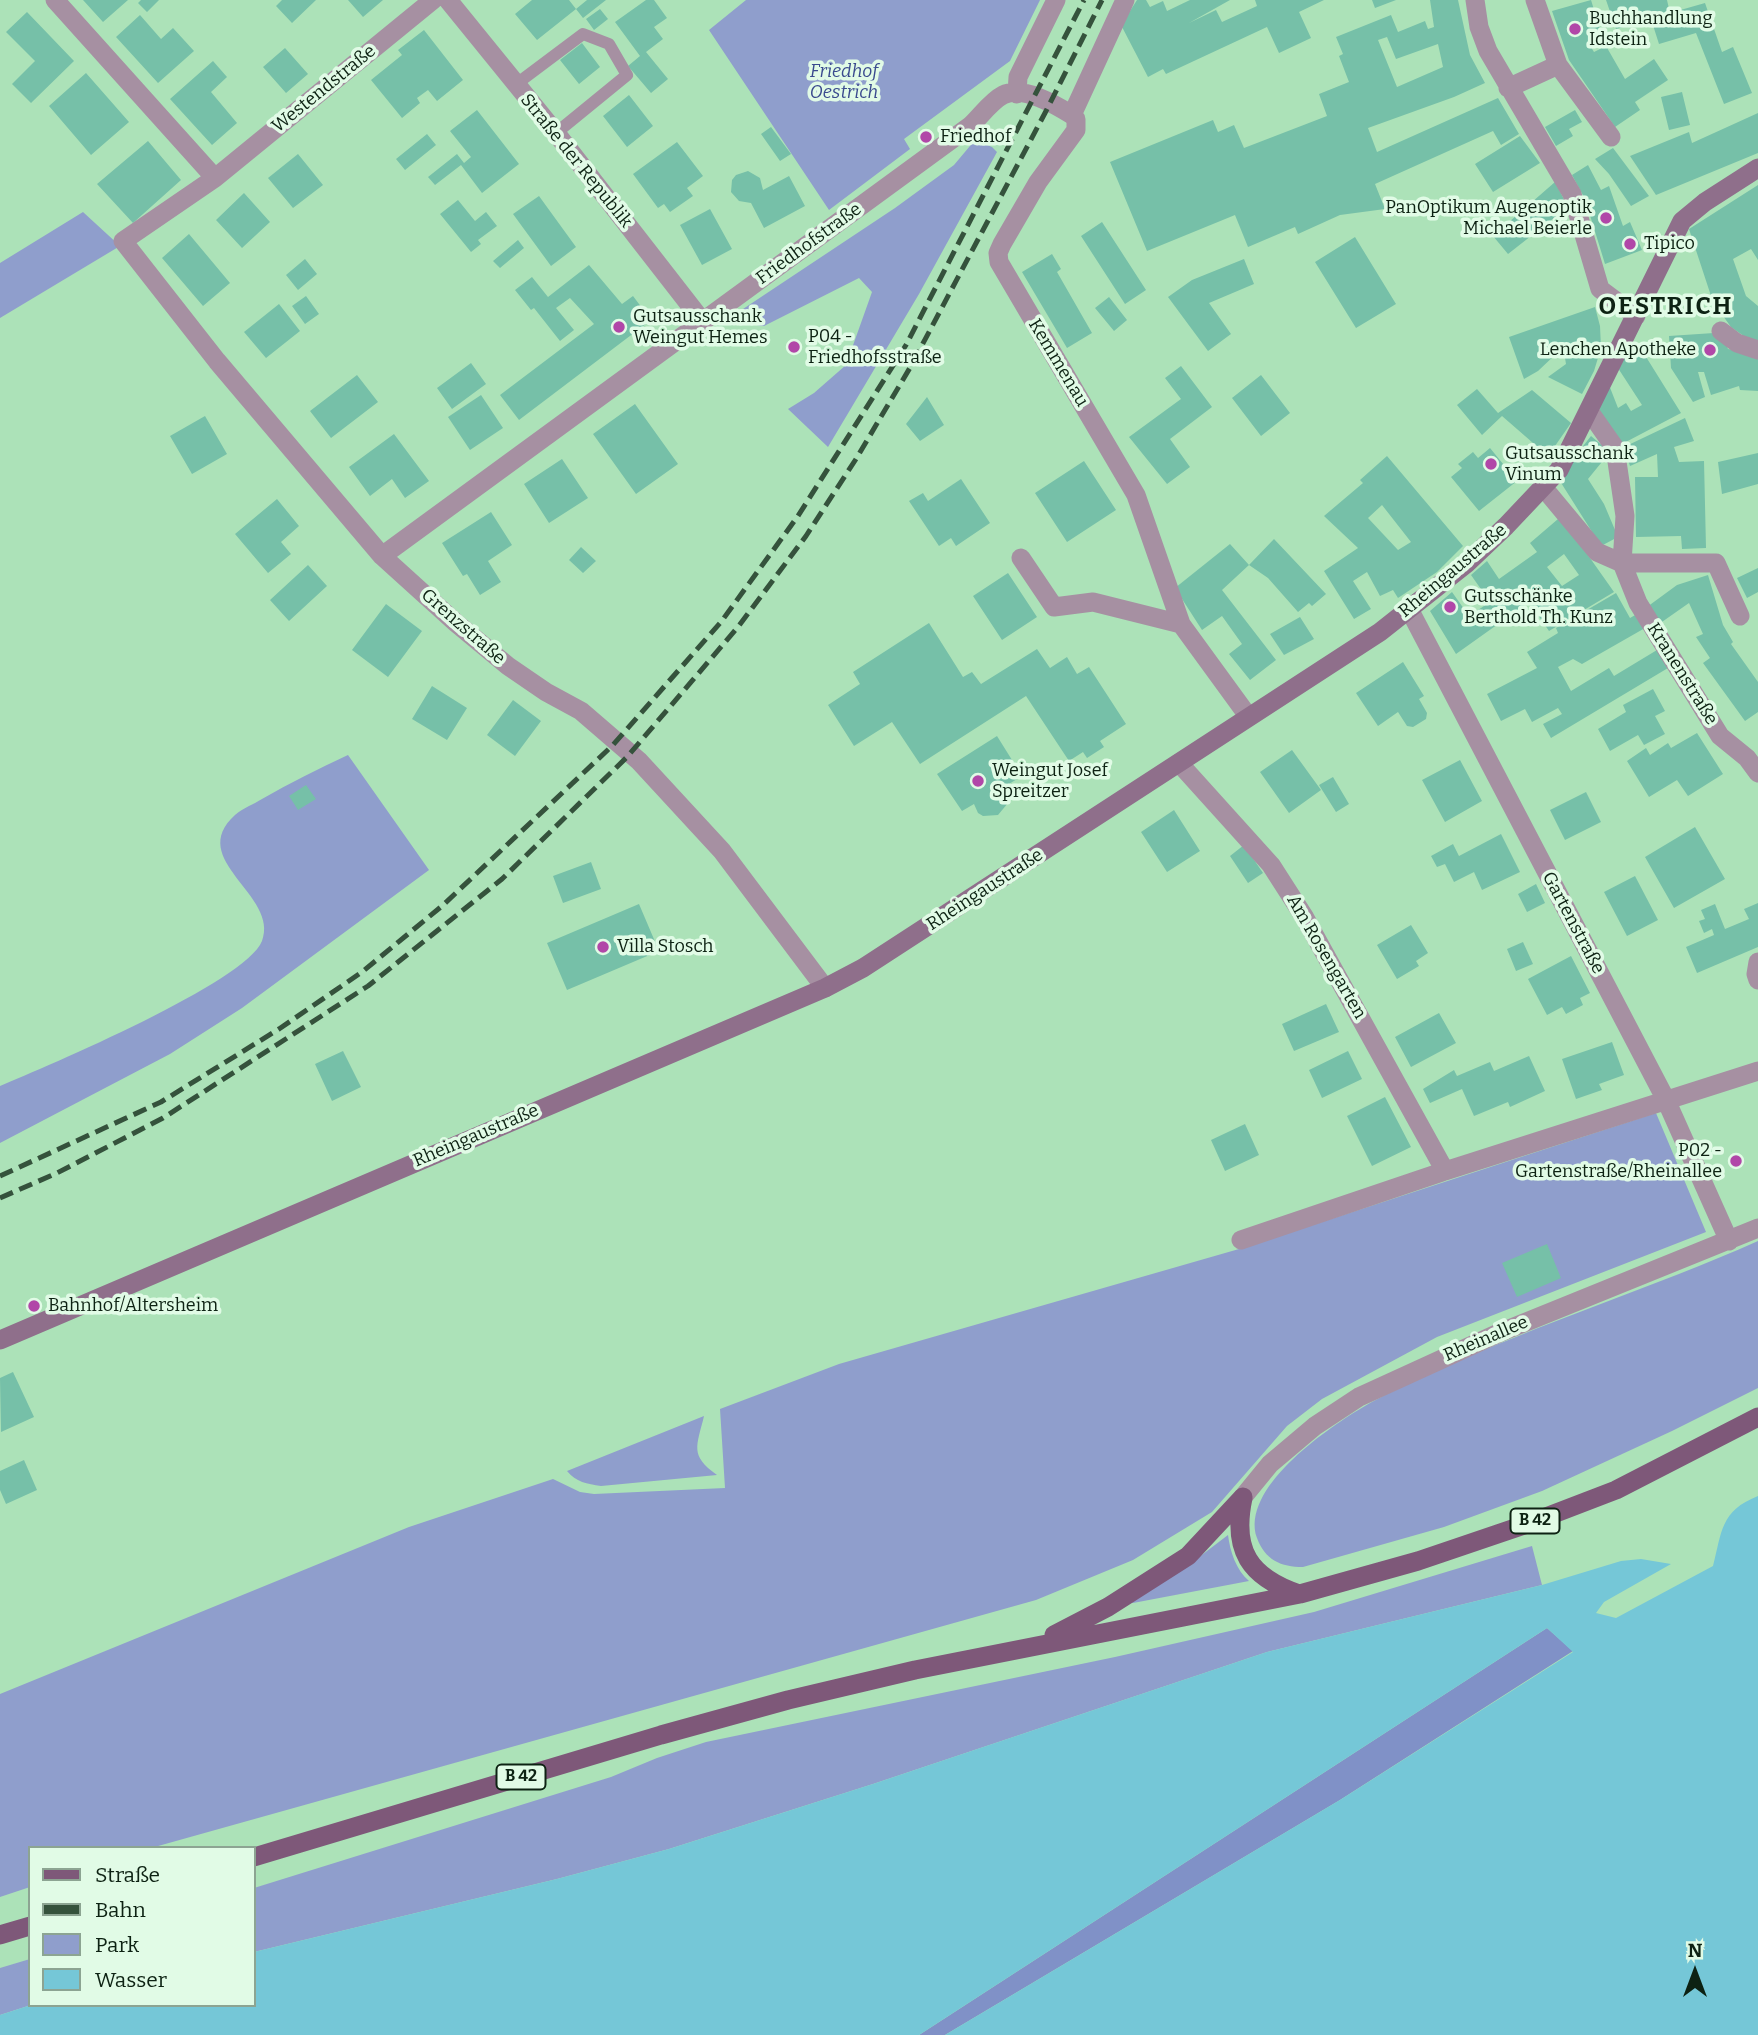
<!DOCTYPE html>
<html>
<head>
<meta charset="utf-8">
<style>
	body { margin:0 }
	#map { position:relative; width:1758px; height:2035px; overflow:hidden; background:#ace2b8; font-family:Bitter,serif }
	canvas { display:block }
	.legend { position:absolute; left:28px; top:1846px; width:228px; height:161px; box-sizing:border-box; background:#e1fbe6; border:2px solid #8ca492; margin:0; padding:9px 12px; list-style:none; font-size:21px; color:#0d2213 }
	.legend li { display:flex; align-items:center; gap:14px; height:35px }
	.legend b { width:35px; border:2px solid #8ca492 }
	.north { position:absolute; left:1660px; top:1937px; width:70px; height:70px; -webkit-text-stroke:5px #e1fbe6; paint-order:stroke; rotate:0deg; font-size:19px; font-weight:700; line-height:28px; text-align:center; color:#0d2213 }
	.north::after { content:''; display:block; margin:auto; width:24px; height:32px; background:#0d2213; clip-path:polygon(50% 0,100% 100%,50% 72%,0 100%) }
</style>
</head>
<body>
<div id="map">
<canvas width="1758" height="2035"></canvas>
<ul class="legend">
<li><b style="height:9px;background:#7e5879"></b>Straße</li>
<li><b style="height:9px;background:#35523c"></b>Bahn</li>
<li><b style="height:19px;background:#8f9ecc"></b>Park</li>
<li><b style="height:19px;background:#75c7d7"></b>Wasser</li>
</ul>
<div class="north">N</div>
</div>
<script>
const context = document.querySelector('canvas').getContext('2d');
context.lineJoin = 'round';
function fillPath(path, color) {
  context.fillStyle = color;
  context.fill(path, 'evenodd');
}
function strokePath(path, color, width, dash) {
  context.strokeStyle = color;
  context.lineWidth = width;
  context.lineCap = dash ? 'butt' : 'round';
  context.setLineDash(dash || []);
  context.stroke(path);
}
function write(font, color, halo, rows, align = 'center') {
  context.font = font + ' Bitter,serif';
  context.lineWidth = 7;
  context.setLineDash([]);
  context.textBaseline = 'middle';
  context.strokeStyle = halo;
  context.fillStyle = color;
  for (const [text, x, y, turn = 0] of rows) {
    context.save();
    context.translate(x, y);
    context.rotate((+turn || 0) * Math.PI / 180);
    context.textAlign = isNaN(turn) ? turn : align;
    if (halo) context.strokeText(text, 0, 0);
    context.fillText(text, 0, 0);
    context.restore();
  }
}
fillPath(new Path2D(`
	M746 0H1040L1010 61 904 139 910 149 829 210 709 30Z
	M975 140 992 147 997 152 919 294 828 447 788 409 814 393 846 365 872 292 859 278 764 326C753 326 747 320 743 309L895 208 954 165Z
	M83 212 120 246 0 318V263Z
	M348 755 429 870 242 1008 170 1054 0 1143V1086C48 1066 246 982 262 941 280 895 185 860 235 815 243 808 254 804 262 799 290 783 318 769 348 755Z
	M1656 1113 1706 1232 1437 1337 1322 1399 1287 1426 1212 1512 1133 1560 1036 1600 151 1848H30V1887L0 1897V1694L409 1527 553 1479 580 1492 594 1494 725 1488 720 1409 839 1364 1239 1249Z
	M1758 1241V1388L1672 1431 1542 1491 1444 1527 1303 1567C1281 1567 1265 1560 1257 1538 1240 1489 1325 1430 1360 1409 1384 1394 1411 1383 1437 1371 1542 1322 1653 1288 1758 1241Z
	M704 1416C697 1446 689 1455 717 1475L601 1486C587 1484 576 1482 567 1471Z
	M1228 1535C1230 1551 1236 1570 1249 1581L1133 1603 1128 1602 1186 1567Z
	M1532 1546 1542 1585 1267 1652 873 1784 669 1849 557 1879 254 1952V1888L611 1777 657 1758 706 1742 1115 1657 1314 1612Z
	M30 1959 31 2005 0 2015V1968Z`), '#8f9ecc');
fillPath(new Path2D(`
	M1547 1628 1573 1651 1340 1800 945 2035H919Z`), '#8091c7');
fillPath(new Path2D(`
	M1758 1496V2035H945L1340 1800 1573 1652 1547 1628 919 2035H0V2015L31 2005H254V1952L557 1879 669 1849 873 1784 1267 1652 1542 1585 1621 1561 1641 1559 1671 1564 1604 1602 1596 1613 1616 1618 1713 1566C1722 1532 1720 1511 1758 1496Z`), '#75c7d7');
fillPath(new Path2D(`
	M83 0H128L103 22Z
	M141 0H159L147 12 138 3Z
	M282 0H316L292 23 276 6Z
	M348 0H383L363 17Z
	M532 0H569L576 9 537 40 515 14Z
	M587 0H606L583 18 576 9Z
	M646 0H654L667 18 654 27 663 39 646 52 668 79 651 93 628 66 640 56 615 22Z
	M1137 0H1146L1150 7 1163 1 1167 11 1190 0H1230L1189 23 1216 10 1222 22 1257 6 1255 0H1324L1299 12 1311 38 1279 53 1267 27 1166 74 1163 69 1148 77 1121 25Z
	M1372 0H1396L1375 8Z
	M1430 0H1458L1470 55 1485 83 1454 97 1368 128 1377 152 1498 98 1519 134 1501 145 1493 131 1375 184 1385 209 1340 215 1298 234 1295 227 1248 247 1235 215 1147 251 1110 162 1213 120 1218 132 1234 125 1244 148 1327 116 1319 94 1349 82 1339 56 1343 54 1336 37 1391 15 1398 32 1425 21 1428 29 1434 27ZM1387 37 1396 59 1438 44 1443 67 1397 87 1378 40Z
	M1591 0 1603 39 1589 44 1594 52 1606 46 1625 79 1654 59 1668 80 1635 102 1640 110 1615 127 1569 60 1552 11Z
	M1606 0H1667L1670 13 1705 3 1722 52 1733 47 1752 93 1724 104 1696 33 1659 44 1651 19 1616 29Z
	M600 9 608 19 594 30 586 19Z
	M27 12 74 61 31 103 12 84 35 61 6 32Z
	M140 15 161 39 173 28 194 51 158 83 116 37Z
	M424 30 463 80 437 101 428 90 417 98 420 103 402 118 371 80 402 55 398 50Z
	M582 43 600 67 579 84 560 60Z
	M285 48 308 74 286 93 263 67Z
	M213 61 227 77 211 92 237 123 212 145 170 99Z
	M86 73 129 122 91 155 49 106Z
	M1682 92 1690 125 1669 130 1661 97Z
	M629 95 653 126 627 147 603 116Z
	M477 110 519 164 482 193 461 165 435 185 428 177 457 154 464 163 471 157 450 131Z
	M1575 110 1582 122 1569 129 1573 136 1556 146 1545 127Z
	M1758 113V153L1656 195 1630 156 1689 132 1692 143Z
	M771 127 791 154 780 161 761 134Z
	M427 134 436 145 405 170 396 159Z
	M1520 136 1540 163 1493 192 1475 164Z
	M148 141 181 180 133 223 97 184Z
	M677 142 703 176 687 188 693 196 670 212 664 204 658 208 633 174Z
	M1613 148 1649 196 1631 206 1609 174 1595 159Z
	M298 154 323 185 293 208 268 178Z
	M1588 165 1601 190 1609 186 1623 226 1630 222 1642 250 1605 264 1585 199 1572 175Z
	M748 171 760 178 763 190 789 176 805 206 764 228 751 203 739 201 731 192 732 180 736 175Z
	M1555 182 1568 207 1508 254 1493 236Z
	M1758 185V260L1751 249 1733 259 1746 296 1758 306V346L1731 327 1713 302 1689 229Z
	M244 193 270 222 242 248 216 220Z
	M539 196 576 247 551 266 513 214Z
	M458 200 475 221 486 212 497 226 478 240 481 244 471 252 440 214Z
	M710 209 732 249 702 265 680 225Z
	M1102 222 1146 290 1125 304 1081 236Z
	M189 234 230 283 203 306 162 258Z
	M1355 237 1396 304 1356 328 1315 262Z
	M518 240 524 248 500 268 493 261Z
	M1052 254 1061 269 1057 272 1092 333 1067 348 1022 272Z
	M305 259 317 274 298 290 286 275Z
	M1244 259 1254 284 1209 303 1231 334 1208 351 1168 297 1192 280Z
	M589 265 622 304 633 296 651 320 519 420 500 395 594 324 570 298 556 308 574 330 560 341 534 308 531 310 515 290 532 277 548 297Z
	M306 296 319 314 305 324 292 306Z
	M1109 297 1127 320 1114 331 1095 308Z
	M279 304 300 331 266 358 244 332Z
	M1595 307 1600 326 1601 348 1594 371 1582 394 1548 377 1566 364 1564 352 1557 353 1538 371 1524 379 1509 337Z
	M1714 333 1725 341 1728 349 1758 354V391L1740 390 1739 386 1711 395 1704 372H1698L1705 397 1693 402 1671 368 1669 336Z
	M1638 348 1643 352 1681 413 1622 444 1603 420 1597 402 1609 385 1618 408 1626 403 1631 411 1642 405 1616 365 1619 358Z
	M471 363 486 384 452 409 437 388Z
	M1181 366 1212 407 1170 439 1190 467 1167 484 1129 437 1181 399 1165 378Z
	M357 375 378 402 331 438 310 411Z
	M1261 375 1290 413 1261 436 1232 398Z
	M1477 389 1498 413 1532 390 1571 423 1548 456 1502 416 1482 435 1457 405Z
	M481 395 503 428 470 450 448 417Z
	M927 397 944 425 920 441 906 424Z
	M635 404 678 464 636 494 593 434Z
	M205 416 227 454 192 474 170 436Z
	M1685 418 1694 441 1674 447 1679 462 1704 461 1706 548 1682 549 1681 536 1636 537 1635 477H1658L1657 454 1630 466 1624 447Z
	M394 434 429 481 405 498 392 479 370 496 349 467Z
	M1591 436 1610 452 1588 479 1604 504 1618 537 1601 546 1558 478Z
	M1490 448 1517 481 1479 511 1451 477 1462 468 1458 464 1473 452 1478 458Z
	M1758 453V484L1722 494 1718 462Z
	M1387 456 1463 546 1437 572 1398 598 1393 590 1380 596 1367 572 1353 581 1371 609 1354 619 1324 571 1358 548 1324 516 1363 483 1360 480ZM1382 505 1411 542 1398 550 1368 518Z
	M562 459 588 498 549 523 524 484Z
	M1084 461 1116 510 1067 542 1035 493Z
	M961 479 990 523 956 546 951 538 939 546 909 501 923 493 928 501Z
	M277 499 299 526 281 542 291 554 268 573 235 534Z
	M491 512 512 545 488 561 501 582 480 595 467 574 463 576 442 543Z
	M1558 519 1578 541 1614 592 1549 631 1529 602 1456 654 1430 611 1452 592 1469 616 1490 602 1471 575 1487 561 1499 579 1537 552 1530 543ZM1564 554 1579 575 1562 586 1547 567Z
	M1274 539 1326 594 1312 606 1309 603 1298 612 1268 578 1249 565Z
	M1230 544 1249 565 1222 590 1276 660 1250 680 1229 654 1242 644 1222 616 1202 630 1175 588Z
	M581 547 596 561 583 573 569 560Z
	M308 565 327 586 289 621 270 600Z
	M1758 568V592L1747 598 1737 578Z
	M1008 573 1037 617 1002 640 973 596Z
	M1708 575 1723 625 1733 642 1731 644 1758 682V712L1745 721 1703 663 1710 658 1696 637 1703 634 1689 603 1659 624 1647 607 1677 585Z
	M1616 593 1630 618 1637 614 1645 628 1582 664 1573 659 1558 667 1571 691 1609 668 1614 676 1657 650 1668 668 1551 738 1543 724 1562 714 1558 708 1532 722 1525 709 1501 721 1487 694 1537 668 1527 652 1558 633 1556 628Z
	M386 604 422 631 388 677 352 650Z
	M1300 617 1314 639 1284 655 1270 634Z
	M929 623 963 677 972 672 981 684 1037 649 1050 668 1067 657 1077 674 1089 667 1126 724 1100 741 1104 747 1087 758 1083 752 1069 761 1026 696 920 764 892 722 854 746 828 705 860 684 853 672Z
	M1403 662 1424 696 1419 699 1427 713 1426 719 1413 727 1407 726 1398 712 1378 726 1356 693Z
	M432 686 467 708 447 740 412 719Z
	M1653 689 1665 711 1655 716 1665 734 1644 745 1638 735 1610 751 1598 729 1626 712 1623 705Z
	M513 700 541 721 515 756 487 735Z
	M1697 733 1723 774 1688 796 1677 780 1649 797 1627 761 1646 748 1650 755 1668 743 1671 748Z
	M997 736 1022 776 1004 787 1008 794V803L998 815 983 816 978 813 974 804 962 811 937 774Z
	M1292 750 1321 790 1289 813 1260 772Z
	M1460 760 1482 801 1445 822 1422 780Z
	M1333 777 1349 804 1336 812 1319 785Z
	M306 785 316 799 298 810 289 796Z
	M1586 792 1601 822 1565 840 1550 810Z
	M1174 810 1200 851 1167 872 1141 832Z
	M1695 827 1725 879 1674 908 1645 857Z
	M1501 834 1520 872 1482 890 1474 872 1454 882 1445 864 1437 867 1431 856 1453 844 1459 856Z
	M1244 845 1263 873 1248 883 1230 856Z
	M591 862 601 889 563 903 553 876Z
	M1635 876 1658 920 1627 936 1604 892Z
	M1536 884 1545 903 1527 912 1518 894Z
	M1758 903V947L1697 973 1686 947 1714 935 1712 929 1704 933 1699 921 1705 919 1701 910 1715 904 1725 929 1749 919 1744 909Z
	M639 904 659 951 567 990 547 943Z
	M1411 925 1428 953 1416 961 1419 966 1397 979 1377 945Z
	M1523 942 1533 964 1516 971 1507 949Z
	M1571 956 1590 993 1580 998 1583 1005 1566 1014 1562 1007 1547 1015 1528 979Z
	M1326 1004 1339 1032 1294 1051 1282 1024Z
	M1439 1013 1456 1043 1411 1067 1395 1037Z
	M1612 1042 1624 1075 1599 1084 1602 1090 1576 1099 1562 1059Z
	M343 1051 361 1087 332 1101 315 1064Z
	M1348 1051 1362 1079 1322 1098 1309 1070Z
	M1529 1056 1545 1091 1510 1107 1508 1102 1474 1116 1462 1089 1430 1103 1423 1089 1454 1070 1457 1076 1490 1062 1494 1071Z
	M1385 1097 1411 1147 1372 1166 1347 1116Z
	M1245 1124 1259 1155 1225 1171 1211 1140Z
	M1547 1244 1561 1278 1517 1297 1502 1263Z
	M13 1372 34 1417 1 1432 0 1378Z
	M24 1460 37 1490 6 1504 0 1490V1471Z`), '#76c0a8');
strokePath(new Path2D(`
	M515 85 583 34 609 44 627 75 556 133`), '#a690a2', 12);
strokePath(new Path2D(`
	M55 0 215 178
	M433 0 215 178 123 241 217 361 382 556 456 623 508 666 546 692 581 711 639 761 722 851 825 988
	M448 0 556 133 703 322
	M1475 0 1479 27 1488 51 1572 194 1600 289 1636 316
	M1535 0 1558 65 1611 137
	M1508 88 1558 65
	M1017 94 1018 77 1056 0
	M1072 115 1125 0
	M1721 331 1737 343 1758 350
	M1589 411 1615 448 1625 516 1622 563 1638 603 1720 736 1747 758 1758 773
	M1543 487 1597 552 1622 563H1716L1740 616
	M382 556 970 126C980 117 991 101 1003 95 1023 85 1056 105 1072 115L1076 119V130L1038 182 1002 244 998 253 999 262 1136 495 1181 624 1248 716
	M1021 558 1054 607 1093 602 1181 624
	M1409 609 1666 1100 1729 1241
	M1179 763 1271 865 1305 918 1445 1171
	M1758 962 1756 974 1758 980
	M1241 1240 1445 1171 1758 1071
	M1243 1497 1270 1464 1315 1426 1359 1397 1499 1333 1758 1228`), '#a690a2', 19);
strokePath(new Path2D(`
	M0 1340 825 988 863 968 1380 632 1466 564 1506 526 1559 470 1682 221 1705 202 1758 168`), '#8f6f8b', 19);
strokePath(new Path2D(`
	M1243 1498C1232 1550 1249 1577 1299 1594
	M1054 1635 1108 1607 1188 1556 1243 1497
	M254 1857 661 1735 788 1700 915 1670 1300 1594 1418 1561 1530 1523 1616 1490 1758 1417
	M0 1935 30 1926`), '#7e5879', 19);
strokePath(new Path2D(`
	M0 1176 161 1102 279 1029 362 972 442 906 612 746 721 622 798 516 906 345 1084 0
	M0 1198 57 1173 163 1118 368 986 502 879 627 757 738 627 806 536 856 459 911 366 1045 113 1102 0`), '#35523c', 5, [14, 7]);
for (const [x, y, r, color] of [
	[1575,29,7,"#b147a8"],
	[926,137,7,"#b147a8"],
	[1606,218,7,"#b147a8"],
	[1630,244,7,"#b147a8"],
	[619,327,7,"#b147a8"],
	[794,347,7,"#b147a8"],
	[1710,350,7,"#b147a8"],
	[1491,464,7,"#b147a8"],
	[1450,607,7,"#b147a8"],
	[978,781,7,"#b147a8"],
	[603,947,7,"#b147a8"],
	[1736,1161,7,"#b147a8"],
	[34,1306,7,"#b147a8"]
]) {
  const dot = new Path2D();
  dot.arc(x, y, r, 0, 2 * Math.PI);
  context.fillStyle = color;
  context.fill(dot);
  strokePath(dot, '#e1fbe6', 2.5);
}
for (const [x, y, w] of [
	[1535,1521,49],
	[521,1777,49]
]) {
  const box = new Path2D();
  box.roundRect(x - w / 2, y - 12.5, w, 25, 5);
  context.fillStyle = '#e1fbe6';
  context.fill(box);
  strokePath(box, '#0d2213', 2);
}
write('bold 16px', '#0d2213', null, [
	["B 42",1535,1521],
	["B 42",521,1777]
]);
write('18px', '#0d2213', '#e1fbe6', [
	["Buchhandlung",1589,19],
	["Idstein",1589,40],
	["Friedhof",940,137],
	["PanOptikum Augenoptik",1592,208,"right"],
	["Michael Beierle",1592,229,"right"],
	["Tipico",1644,244],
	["Gutsausschank",633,317],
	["Weingut Hemes",633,338],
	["P04 -",808,337],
	["Friedhofsstraße",808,358],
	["Lenchen Apotheke",1696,350,"right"],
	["Gutsausschank",1505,454],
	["Vinum",1505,475],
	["Gutsschänke",1464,597],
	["Berthold Th. Kunz",1464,618],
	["Weingut Josef",992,771],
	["Spreitzer",992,792],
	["Villa Stosch",617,947],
	["P02 -",1722,1151,"right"],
	["Gartenstraße/Rheinallee",1722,1172,"right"],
	["Bahnhof/Altersheim",48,1306]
], 'left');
write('italic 18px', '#3a4a8e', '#e1fbe6', [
	["Friedhof",844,72],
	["Oestrich",844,93]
]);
write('18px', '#0d2213', '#e1fbe6', [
	["Westendstraße",324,89,-39],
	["Straße der Republik",576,161,51],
	["Friedhofstraße",809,244,-36],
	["Kemmenau",1058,363,59],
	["Rheingaustraße",1453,571,-40],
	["Grenzstraße",463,627,41],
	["Kranenstraße",1682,674,58],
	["Rheingaustraße",985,890,-33],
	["Gartenstraße",1573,923,62],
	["Am Rosengarten",1326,957,60],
	["Rheingaustraße",476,1136,-23],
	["Rheinallee",1486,1339,-23]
]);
context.letterSpacing = '2px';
write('bold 24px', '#0d2213', '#e1fbe6', [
	["OESTRICH",1666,307]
]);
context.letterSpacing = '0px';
</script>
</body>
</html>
